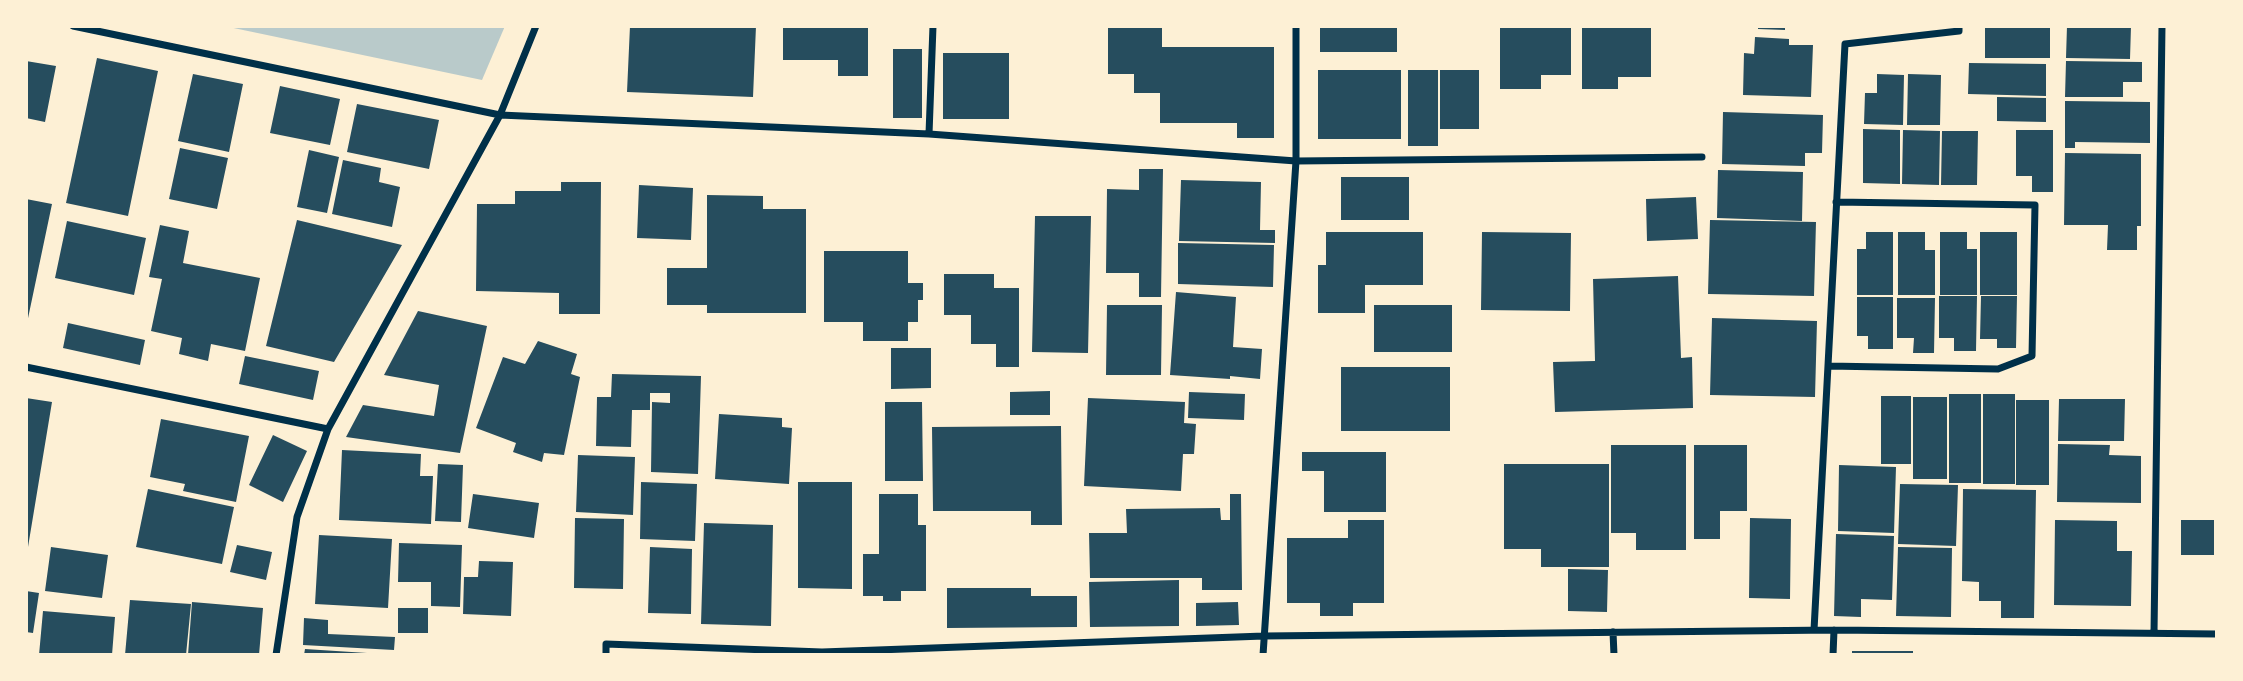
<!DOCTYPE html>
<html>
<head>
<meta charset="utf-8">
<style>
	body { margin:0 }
	#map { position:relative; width:2243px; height:681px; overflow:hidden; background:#fdf0d5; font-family:Commissioner,sans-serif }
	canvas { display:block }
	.frame { position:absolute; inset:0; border:28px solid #fdf0d5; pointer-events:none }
</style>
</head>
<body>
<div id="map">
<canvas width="2243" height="681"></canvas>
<div class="frame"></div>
</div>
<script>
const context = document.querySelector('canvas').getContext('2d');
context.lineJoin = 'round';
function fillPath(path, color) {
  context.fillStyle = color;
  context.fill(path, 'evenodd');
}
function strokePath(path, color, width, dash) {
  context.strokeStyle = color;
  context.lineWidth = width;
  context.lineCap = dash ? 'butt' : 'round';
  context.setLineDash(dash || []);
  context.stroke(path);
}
fillPath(new Path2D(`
	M224 26H505L482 80Z`), '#b9caca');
fillPath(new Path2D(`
	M630 26H756L753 97 627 92Z
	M783 26H868V76H838V60H783Z
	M1108 26H1162V47H1274V138H1237V123H1160V93H1134V74H1108Z
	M1320 26H1397V52H1320Z
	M1500 26H1571V75H1541V89H1500Z
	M1582 26H1651V77H1618V89H1582Z
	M1758 26H1785V30L1758 29Z
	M1985 26H2050V58H1985Z
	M2067 26H2131L2130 59 2066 58Z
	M1755 37 1789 39V45H1813L1811 97 1743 95 1744 53 1754 54Z
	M893 49H922V118H893Z
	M943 53H1009V119H943Z
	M97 58 158 71 128 216 66 203Z
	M26 61 56 66 45 122 26 118Z
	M2066 61 2142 62V82H2123V97H2065Z
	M1969 63 2046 64V96L1968 94Z
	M1318 70H1401V139H1318Z
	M1408 70H1438V146H1408Z
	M1440 70H1479V129H1440Z
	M193 74 243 84 229 152 178 141Z
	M1877 74 1904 75 1903 125 1864 124 1865 93H1877Z
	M1908 74 1941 75 1940 125H1907Z
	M280 86 340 99 330 145 270 133Z
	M1997 97 2046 98V122L1997 121Z
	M2065 101 2150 102V143L2075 142V148H2065Z
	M357 104 439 120 429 169 347 152Z
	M1723 112 1823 115 1822 153H1805V166L1722 164Z
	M1863 129 1900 130V184L1863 183Z
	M1903 130 1940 131 1939 185 1902 184Z
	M2016 130H2053V192H2032V176H2016Z
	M1942 131H1978L1977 185H1941Z
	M180 148 228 158 217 209 169 199Z
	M309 150 339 157 327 213 297 207Z
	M2065 153 2141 154V226H2137V250H2107L2108 225H2064Z
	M343 160 381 168 379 182 400 187 392 227 332 214Z
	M1139 169H1163L1161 297H1139V273H1106L1107 189 1139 190Z
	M1718 170 1803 172 1802 221 1717 218Z
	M1341 177H1409V220H1341Z
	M1181 180 1261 182 1260 230H1275V243L1179 241Z
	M561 182H601L600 314H559V293L476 291 477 204H515V191H561Z
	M639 185 693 188 691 240 637 238Z
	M707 195 763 196V209H806V313H707V305H667V268H707Z
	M1696 197 1698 239 1647 241 1646 199Z
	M26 199 52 204 27 323 26 322Z
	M1035 216H1091L1088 353 1032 352Z
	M297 220 402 245 334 362 266 346Z
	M1710 220 1816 222 1814 296 1708 294Z
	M67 221 146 238 134 295 55 278Z
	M160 225 189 231 183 263 260 278 245 351 211 344 208 361 179 354 182 338 151 331 162 279 149 277Z
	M1326 232H1423V285H1365V313H1318V265H1326Z
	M1482 232 1571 233 1570 311 1481 310Z
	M1866 232H1893V295H1857V249H1866Z
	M1898 232H1925V250H1935V295H1898Z
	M1940 232H1967V249H1977V295H1940Z
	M1980 232H2017V295H1980Z
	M1178 243 1274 245 1273 287 1178 284Z
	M824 251H908V283H923V300H918V322H908V341H863V322H824Z
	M944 274H994V288H1019V367H996V344H971V315H944Z
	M1678 276 1681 358 1692 357 1693 408 1555 412 1553 362 1595 361 1593 279Z
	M1176 292 1236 297 1233 347 1262 349 1260 379 1230 376V379L1170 375Z
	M1939 296H1977L1976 351H1954V338H1939Z
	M1981 296H2017L2016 348H1997V339H1980Z
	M1857 297H1893V349H1868V336H1857Z
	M1897 298H1935L1934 353H1913L1914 338H1897Z
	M1107 305H1162L1161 375H1106Z
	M1374 305H1452V352H1374Z
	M418 311 487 326 460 453 346 437 363 405 434 416 439 385 384 375Z
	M1712 318 1817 321 1815 397 1710 395Z
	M68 323 145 340 140 365 63 348Z
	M538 341 577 354 571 374 580 377 564 455 544 453 542 462 513 452 516 443 476 428 503 357 525 364Z
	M891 348H931V388L891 389Z
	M245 356 319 371 313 400 239 384Z
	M1341 367H1450V431H1341Z
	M612 374 701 376 698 474 651 472 652 402 670 403V393H650V410H632L631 447 596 446 597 397H611Z
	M1050 391V415H1010V392Z
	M1189 392 1245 394 1244 420 1188 418Z
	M1949 394H1981V483H1949Z
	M1983 394H2015V484H1983Z
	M1881 396H1911V464H1881Z
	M1913 397H1947V479H1913Z
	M26 398 52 402 28 547 26 546Z
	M1088 398 1185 402 1184 423 1196 424 1194 454H1183L1181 491 1084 486Z
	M2059 399H2125L2124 441H2058Z
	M2016 400H2049V485H2016Z
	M885 402H922L923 481H885Z
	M719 414 782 418V427L792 428 789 484 715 479Z
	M161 419 249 436 236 502 183 491 185 484 150 477Z
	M1061 426 1062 525H1031V511H933L932 427Z
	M273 435 307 451 283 502 249 485Z
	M2058 444 2110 445 2109 455 2141 456V503L2057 502Z
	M1611 445H1686V550H1636V533H1611Z
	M1694 445H1747V511H1720V539H1694Z
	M342 450 421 454 420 476H433L431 524 339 520Z
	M1302 452H1386V512H1324V471H1302Z
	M578 455 635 457 633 515 576 512Z
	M438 464 463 465 461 522 435 521Z
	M1504 464H1609V567H1541V549H1504Z
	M1839 465 1896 467 1894 533 1838 531Z
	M641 482 697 484 695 541 640 539Z
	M798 482H852V589L798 588Z
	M1900 484 1958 485 1956 546 1898 544Z
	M148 489 234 507 222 564 136 547Z
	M1963 489 2036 490 2034 618H2001V601H1979V582L1962 581Z
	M473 494 539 503 534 538 468 528Z
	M879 494H918V525H926V591H901V601H883V596H863V554H879Z
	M1230 494H1241L1242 590H1202V578H1090L1089 533H1127L1126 509 1220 508 1221 520H1230Z
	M575 518 624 519 623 589 574 588Z
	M1750 518 1791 519 1790 599 1749 598Z
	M1348 520H1384V603H1353V616H1320V603H1287V538H1348Z
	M2055 520 2117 521V551H2132L2131 606 2054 605Z
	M2181 520H2214V555H2181Z
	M704 523 773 525 771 626 701 624Z
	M1836 534 1894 536 1892 600 1861 599V617L1834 616Z
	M319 535 392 539 388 608 315 604Z
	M399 543 462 545 460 607 431 606V582H398Z
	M237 545 272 552 266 580 230 572Z
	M51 547 108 555 102 598 45 591Z
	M650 547 692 549 691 614 648 613Z
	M1898 547 1952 548 1951 617 1896 616Z
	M479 561 513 562 511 616 463 614 464 577H478Z
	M1568 569 1608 570 1607 612 1568 611Z
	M1179 580V626L1090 627 1089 582Z
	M947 588H1031V596H1077V627L947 628Z
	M26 591 39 593 33 633 26 632Z
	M130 600 191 604 186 655H125Z
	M192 602 263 608 259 655H188Z
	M1238 602 1239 625 1196 626V603Z
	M398 608H428V633H398Z
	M43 611 115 617 112 655H39Z
	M304 618 328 620V634L395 637 394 650 303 645Z
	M305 649 367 653V655H304Z
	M1852 651H1913V655H1852Z`), '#264d5e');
strokePath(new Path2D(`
	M73 26 500 115 929 134 1296 161 1702 157
	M929 134 933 26
	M1828 366 1998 369 2032 356 2035 205 1836 202
	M26 367 328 429
	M1814 630 1845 44 1959 31V26
	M1613 632 1614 655
	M2154 633 2162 26
	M276 655 297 517 328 429 500 115 536 26
	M606 655V644L822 652 1264 636 1834 630 2217 634
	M1263 655 1296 161V26
	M1833 655 1834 630`), '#003049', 7);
</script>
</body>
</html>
